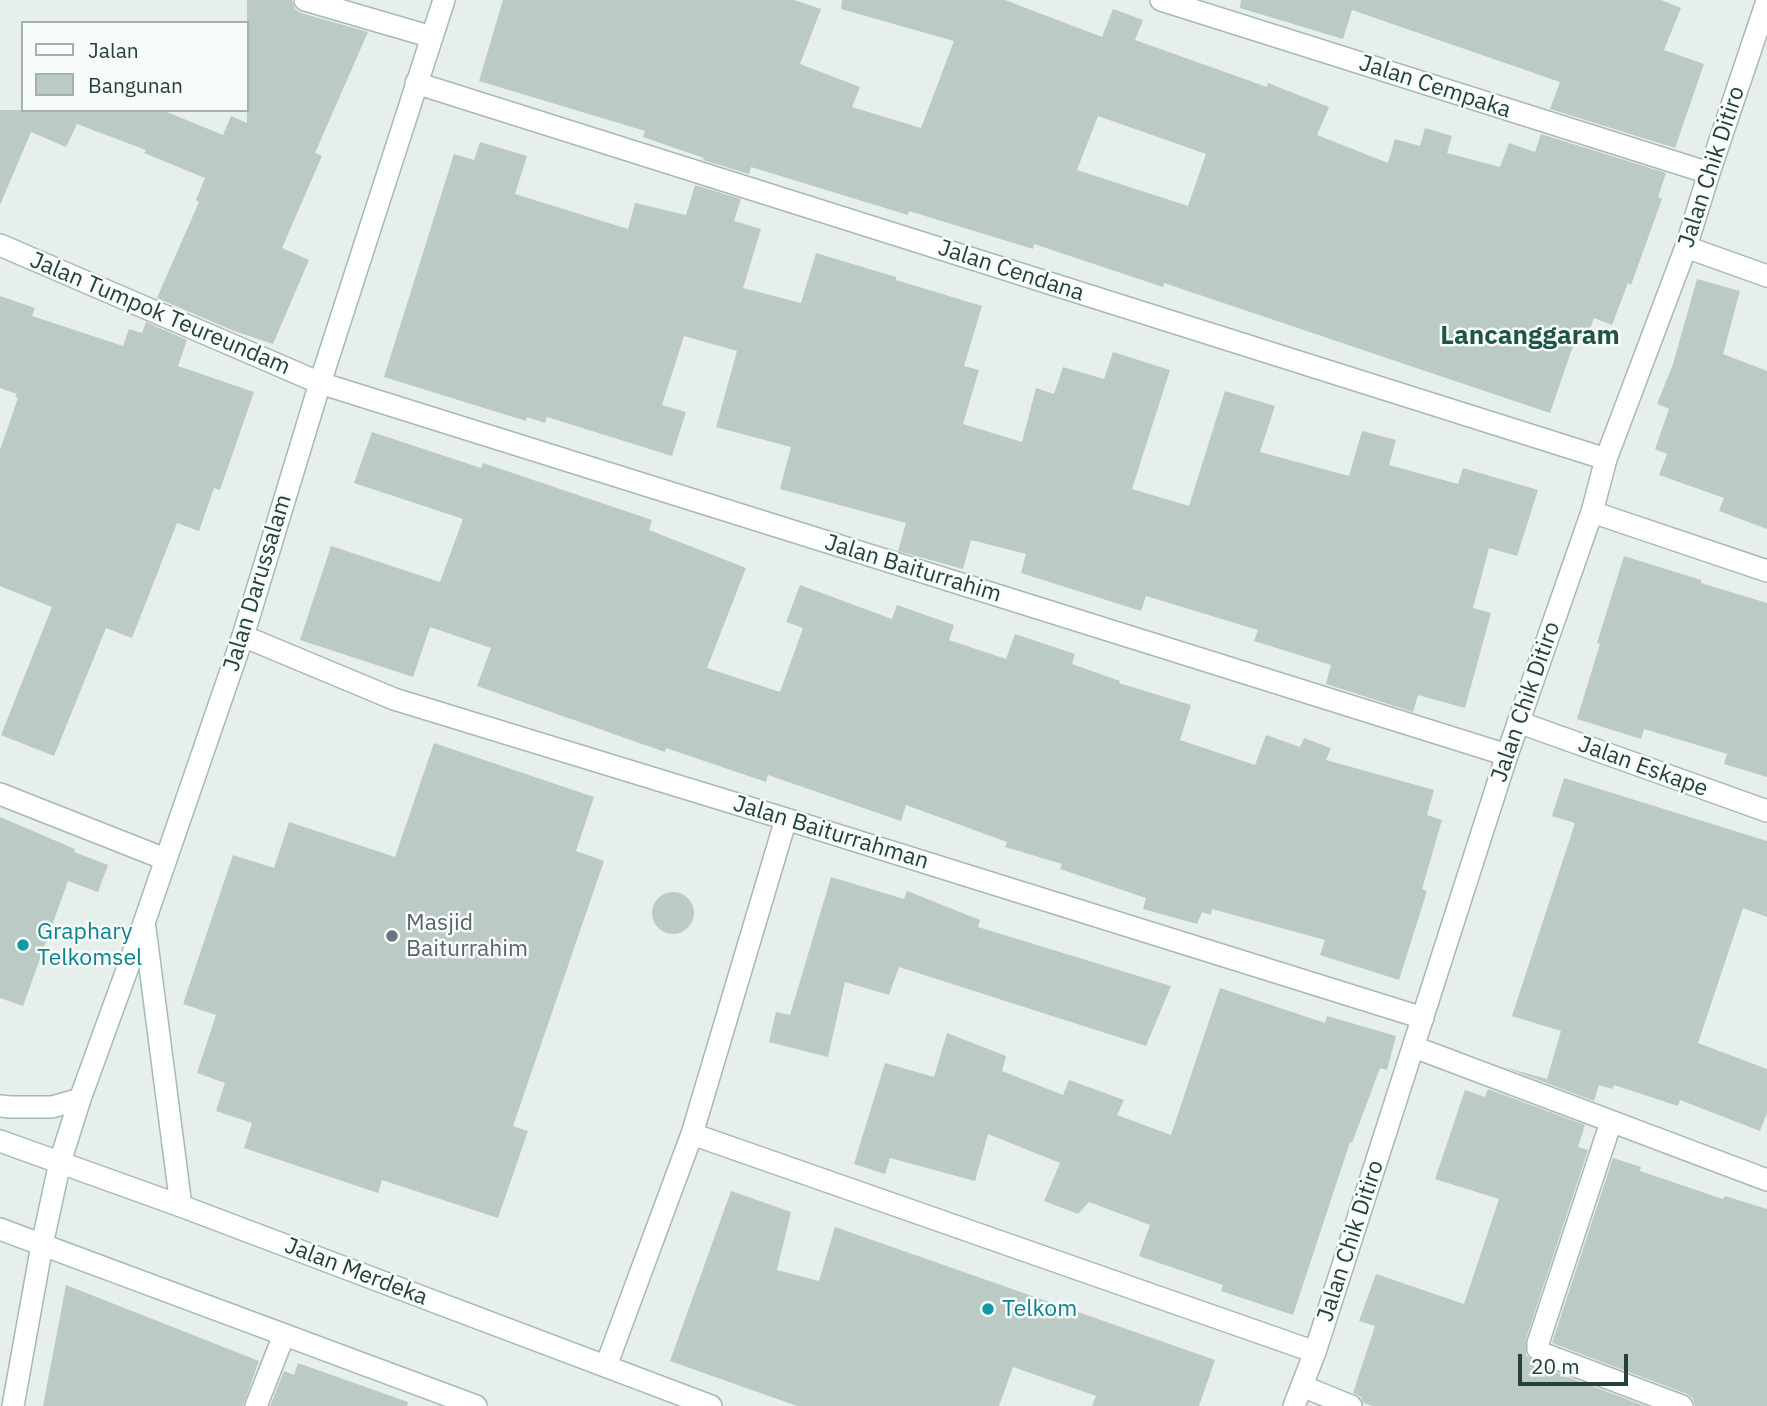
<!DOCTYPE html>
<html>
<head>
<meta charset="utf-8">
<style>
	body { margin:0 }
	#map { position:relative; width:1767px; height:1406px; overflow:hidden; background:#e6efeb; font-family:"IBM Plex Sans",sans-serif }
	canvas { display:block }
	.legend { position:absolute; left:21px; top:21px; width:228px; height:91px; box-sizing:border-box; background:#f7fbf9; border:2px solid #a3b1ad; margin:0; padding:9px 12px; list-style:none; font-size:21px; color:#24423a }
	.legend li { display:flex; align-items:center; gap:14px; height:35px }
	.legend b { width:35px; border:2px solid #a3b1ad }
	.scale { position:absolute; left:1518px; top:1354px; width:110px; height:32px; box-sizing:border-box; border:4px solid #24423a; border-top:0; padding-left:9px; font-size:21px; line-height:24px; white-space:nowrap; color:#24423a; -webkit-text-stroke:5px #f7fbf9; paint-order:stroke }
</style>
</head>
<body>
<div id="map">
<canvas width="1767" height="1406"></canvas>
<ul class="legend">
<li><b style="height:9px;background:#fff"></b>Jalan</li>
<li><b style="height:19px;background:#bbcac4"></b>Bangunan</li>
</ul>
<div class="scale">20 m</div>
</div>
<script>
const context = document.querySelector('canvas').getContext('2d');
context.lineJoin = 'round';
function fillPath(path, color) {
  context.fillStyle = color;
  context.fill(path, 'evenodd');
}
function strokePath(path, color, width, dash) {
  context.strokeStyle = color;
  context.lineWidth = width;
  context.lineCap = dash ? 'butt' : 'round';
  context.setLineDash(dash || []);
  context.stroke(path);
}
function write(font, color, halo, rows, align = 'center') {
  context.font = font + ' "IBM Plex Sans",sans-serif';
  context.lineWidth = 5;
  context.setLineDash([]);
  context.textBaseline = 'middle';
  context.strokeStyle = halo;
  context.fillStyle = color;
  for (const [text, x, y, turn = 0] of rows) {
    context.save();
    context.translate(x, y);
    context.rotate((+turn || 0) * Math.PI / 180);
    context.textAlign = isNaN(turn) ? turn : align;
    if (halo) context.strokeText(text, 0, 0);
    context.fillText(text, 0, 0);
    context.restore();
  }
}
fillPath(new Path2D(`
	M247 0H292L295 9 301 13 368 32 315 153 322 156 282 248 309 260 273 344 234 331 157 298 199 202 196 200 205 178 144 153 146 150 77 124 66 147 31 132 0 205V110H162L223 135 231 116 247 123Z
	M503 0H794L821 9 800 64 860 87 852 107 921 128 954 41 841 9 842 0H1005L1102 37 1113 9 1143 20 1135 40 1267 87 1268 83 1329 107 1317 135 1388 163 1395 139 1420 146 1425 128 1452 136 1447 153 1500 167 1509 143 1535 152 1541 134 1666 173 1658 197 1662 199 1631 285 1628 283 1612 325 1594 318 1585 343 1575 340 1550 413 1164 283 1163 287 1034 244 1033 249 909 211 908 215 751 167 749 174 703 160 704 158 643 137 645 131 479 81ZM1098 116 1206 154 1188 206 1077 170Z
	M1241 0H1661L1681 8 1664 50 1704 64 1675 148 1550 109 1560 82 1352 10 1343 39 1240 8Z
	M480 142 527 156 515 194 628 229 635 203 686 215 695 185 741 199 734 221 761 229 743 288 801 303 816 253 896 277V280L982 306 964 366 979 370 963 424 1022 442 1036 388 1054 394 1063 367 1104 379 1113 352 1170 370 1132 489 1189 506 1225 391 1275 406 1260 452 1349 476 1362 431 1396 440 1389 465 1458 484 1463 468 1538 490 1517 556 1489 548 1473 608 1491 613 1465 708 1418 695 1413 712 1326 684 1331 665 1254 641 1258 630 1146 596 1141 611 1021 573 1026 554 971 540 963 569 898 551 906 523 780 489 791 447 716 427 737 351 684 336 662 405 686 412 672 456 547 417 545 423 527 417 526 421 384 377 454 154 474 160Z
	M1697 279 1740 291 1723 354 1767 371V529L1719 511 1724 498 1659 475 1667 454 1655 449 1669 409 1657 404 1673 364Z
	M0 296 35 308 32 316 123 346 129 329 142 333 146 322 187 340 178 366 254 392 220 490 214 488 199 531 177 523 132 638 106 628 54 756 1 735 52 607 0 586V450L18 398 15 397 17 394 0 388Z
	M372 432 481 468 483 463 652 520 649 530 746 568 707 668 780 692 803 628 786 622 800 585 892 619 897 605 954 625 949 640 1006 659 1015 634 1075 654 1072 664 1120 681 1119 683 1191 705 1180 740 1255 765 1266 735 1300 747 1304 738 1331 748 1326 760 1434 790 1427 815 1442 820 1422 889 1427 891 1399 980 1320 955 1325 940 1212 909 1211 915 1202 912 1197 924 1143 909 1146 898 1060 869 1062 864 1005 847 1007 842 906 805 901 821 768 775 766 782 666 748 665 752 477 686 491 648 430 627 413 677 300 640 331 546 440 582 463 519 354 483Z
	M1624 556 1701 580V583L1767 603V777L1724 764 1727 754 1644 729 1641 739 1577 719 1600 644 1597 643Z
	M434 743 594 797 576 851 604 861 513 1126 528 1131 498 1218 382 1180 378 1193 244 1148 252 1123 216 1111 225 1083 197 1073 216 1015 183 1004 233 855 274 868 289 822 395 857Z
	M1564 778 1767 841V917L1743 908 1698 1043 1767 1069V1113L1760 1131 1680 1100 1678 1106 1614 1085 1612 1089 1599 1085 1594 1101 1504 1067 1547 1079 1561 1031 1512 1016 1575 823 1552 816Z
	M0 817 75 849 74 852 108 865 98 892 68 881 23 1006 0 998Z
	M831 877 904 899 907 891 980 920 978 927 1171 986 1146 1046 899 967 889 995 845 982 828 1057 769 1042 776 1012 790 1015Z
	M652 913a21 21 0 1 1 42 0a21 21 0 1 1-42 0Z
	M1220 988 1325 1023 1327 1016 1396 1036 1387 1070 1380 1068 1352 1143 1350 1142 1293 1315 1221 1291 1223 1285 1139 1256 1150 1225 1089 1202 1078 1214 1044 1201 1060 1163 988 1134 975 1181 890 1158 885 1174 854 1164 885 1063 934 1077 947 1033 1006 1056 1002 1071 1063 1095 1069 1080 1124 1100 1117 1115 1171 1135Z
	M1488 1089 1585 1125 1578 1147 1588 1150 1526 1339V1355L1539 1366 1645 1406H1373L1363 1403 1361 1397 1353 1393 1375 1326 1359 1321 1376 1274 1464 1304 1499 1199 1435 1179 1465 1090 1485 1097Z
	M1613 1158 1641 1167 1640 1171 1723 1199 1725 1196 1767 1209V1406H1695L1693 1398 1687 1394 1552 1343Z
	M731 1191 791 1212 777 1270 819 1281 835 1227 1215 1360 1199 1406H1092L1096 1396 1013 1367 999 1406H797L670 1361Z
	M66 1285 259 1361 243 1406H43Z
	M298 1363 408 1402 407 1406H270L284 1371 294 1375Z`), '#bbcac4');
const street = new Path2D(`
	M305 0 432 37
	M1161 0 1709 173
	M416 83 1606 459
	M0 245 320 383 1507 755
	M1686 247 1767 276
	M1592 512 1767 571
	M243 636 394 699 786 819 1423 1018
	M1518 722 1767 811
	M0 794 165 859
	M1414 1047 1767 1180
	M1611 1122 1538 1343V1349L1544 1354 1682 1406
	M692 1134 1315 1352
	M606 1366 692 1134 786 819
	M1302 1386 1351 1406
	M13 1406 42 1245
	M256 1406 284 1335
	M1294 1406 1315 1352 1507 755 1592 512 1606 459 1686 247 1709 173 1767 1`);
const secondary = new Path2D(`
	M145 928 181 1206
	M0 1106 10 1107H52L80 1099
	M0 1141 181 1206 711 1406
	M0 1229 476 1406
	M42 1245 60 1162 80 1099 144 923 243 636 320 383 444 0`);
strokePath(street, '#a8b8b2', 24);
strokePath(secondary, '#a4bbb3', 24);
strokePath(street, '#fff', 21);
strokePath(secondary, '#fff', 21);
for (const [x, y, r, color] of [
	[392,936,7,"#6b7280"],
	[23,945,7,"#0f9aa8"],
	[988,1309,7,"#0f9aa8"]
]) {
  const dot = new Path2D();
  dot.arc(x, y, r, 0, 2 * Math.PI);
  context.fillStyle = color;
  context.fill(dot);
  strokePath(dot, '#f7fbf9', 2.5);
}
write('23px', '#24423a', '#f7fbf9', [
	["Jalan Cempaka",1435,87,18],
	["Jalan Chik Ditiro",1712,167,-72],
	["Jalan Cendana",1011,271,18],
	["Jalan Tumpok Teureundam",160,314,23],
	["Jalan Baiturrahim",913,569,17],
	["Jalan Darussalam",258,583,-73],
	["Jalan Chik Ditiro",1526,702,-71],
	["Jalan Eskape",1643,767,20],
	["Jalan Baiturrahman",831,833,17],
	["Jalan Chik Ditiro",1351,1241,-72],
	["Jalan Merdeka",356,1272,21]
]);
write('23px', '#5b616d', '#f7fbf9', [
	["Masjid",406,923],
	["Baiturrahim",406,949]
], 'left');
write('23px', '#0d838f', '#f7fbf9', [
	["Graphary",37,932],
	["Telkomsel",37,958],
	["Telkom",1002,1309]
], 'left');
write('bold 26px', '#1f5548', '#f7fbf9', [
	["Lancanggaram",1530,336]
]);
</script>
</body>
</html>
